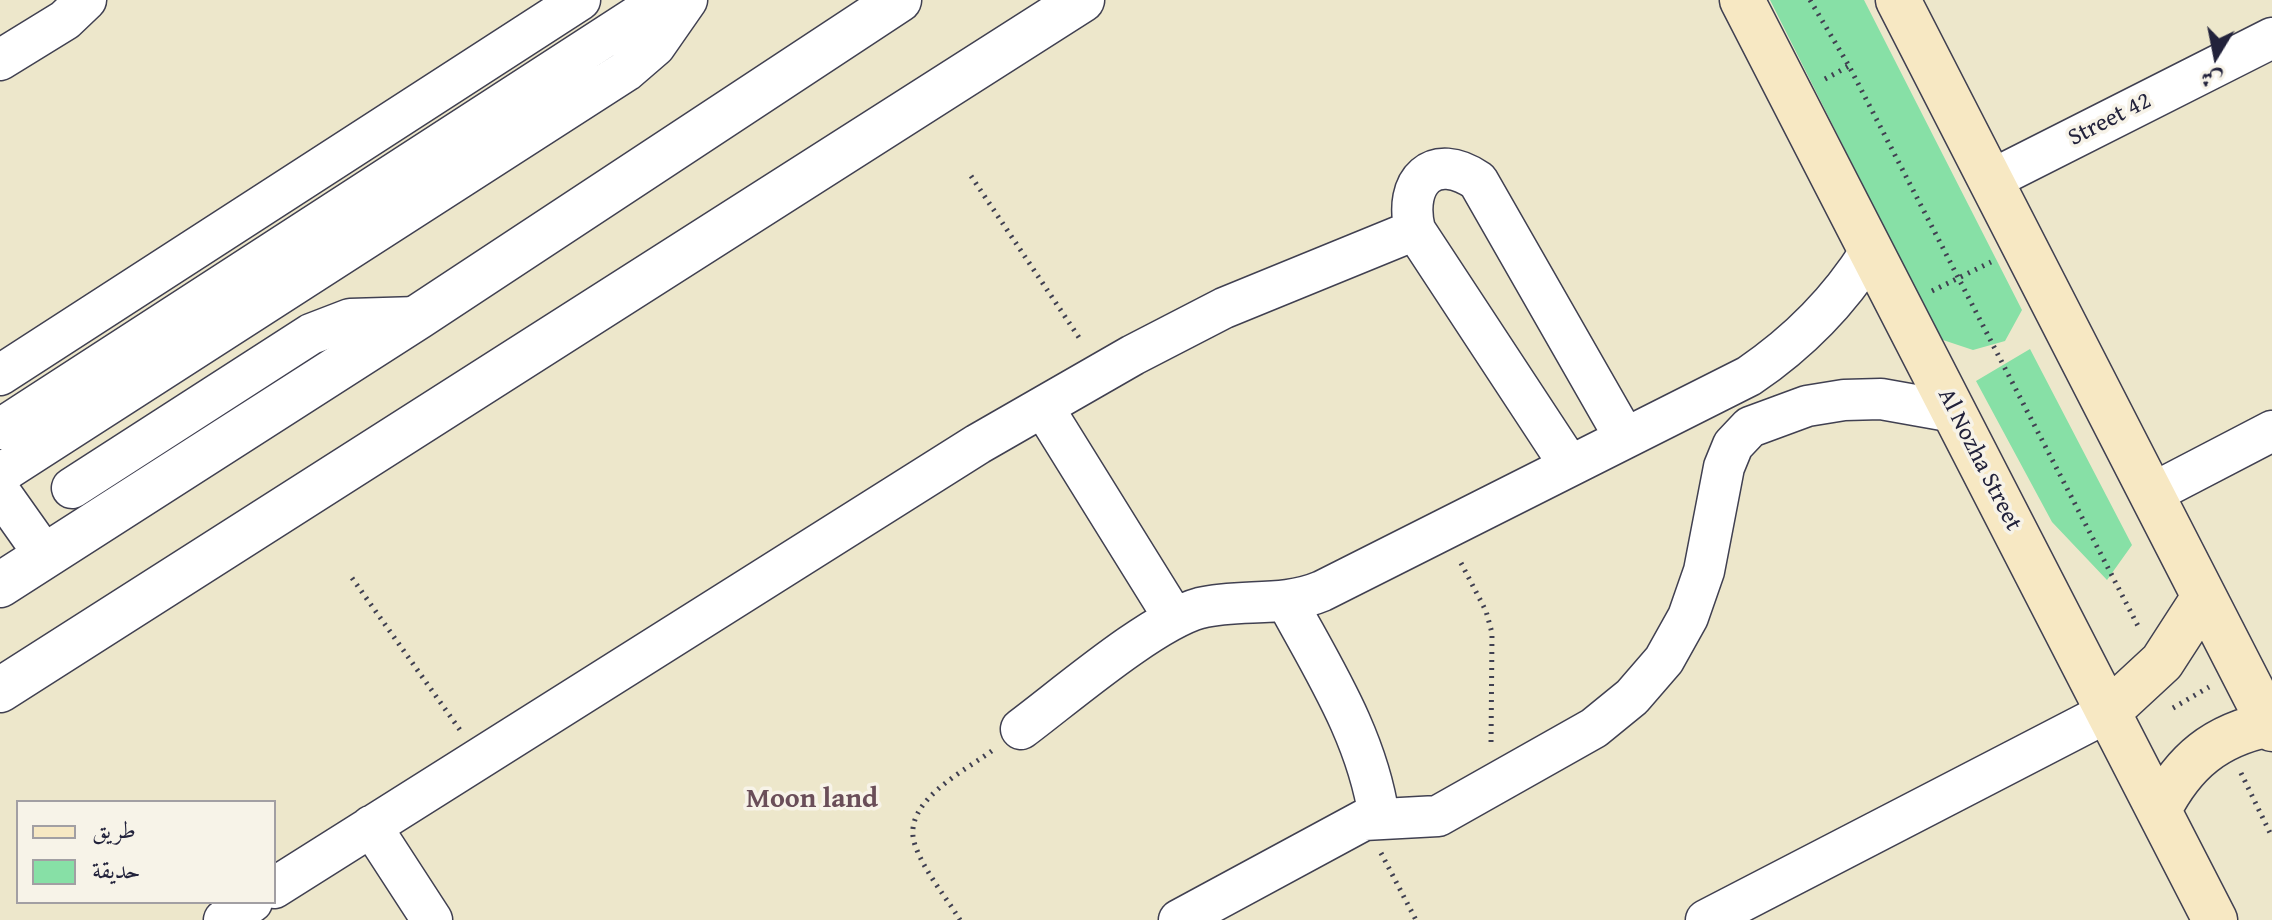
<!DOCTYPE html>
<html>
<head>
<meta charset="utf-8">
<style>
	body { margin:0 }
	#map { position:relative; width:2272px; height:920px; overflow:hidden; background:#ede7cb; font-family:"Gentium Book Plus",Amiri,serif }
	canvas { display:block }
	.legend { position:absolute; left:16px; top:800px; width:260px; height:104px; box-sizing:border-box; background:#f7f3e8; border:2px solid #a29fa3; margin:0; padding:10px 14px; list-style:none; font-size:24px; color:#22223b }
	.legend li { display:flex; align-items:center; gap:16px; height:40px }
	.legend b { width:40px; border:2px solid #a29fa3 }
	.north { position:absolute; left:2176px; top:16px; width:80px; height:80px; -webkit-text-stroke:6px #f7f3e8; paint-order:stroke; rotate:190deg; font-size:22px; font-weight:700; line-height:32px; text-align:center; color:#22223b }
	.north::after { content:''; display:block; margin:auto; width:28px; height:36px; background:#22223b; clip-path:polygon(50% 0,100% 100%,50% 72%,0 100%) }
</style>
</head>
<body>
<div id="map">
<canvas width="2272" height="920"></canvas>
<ul class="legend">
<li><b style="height:10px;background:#f7e8c3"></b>طريق</li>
<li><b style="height:22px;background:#87e0a6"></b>حديقة</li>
</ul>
<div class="north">ش</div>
</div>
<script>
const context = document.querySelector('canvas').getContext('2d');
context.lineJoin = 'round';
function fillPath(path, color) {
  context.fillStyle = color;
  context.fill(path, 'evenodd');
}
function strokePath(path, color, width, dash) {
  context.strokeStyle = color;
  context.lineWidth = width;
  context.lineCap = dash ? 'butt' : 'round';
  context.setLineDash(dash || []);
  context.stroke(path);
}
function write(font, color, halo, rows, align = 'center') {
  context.font = font + ' "Gentium Book Plus",serif';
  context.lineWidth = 7;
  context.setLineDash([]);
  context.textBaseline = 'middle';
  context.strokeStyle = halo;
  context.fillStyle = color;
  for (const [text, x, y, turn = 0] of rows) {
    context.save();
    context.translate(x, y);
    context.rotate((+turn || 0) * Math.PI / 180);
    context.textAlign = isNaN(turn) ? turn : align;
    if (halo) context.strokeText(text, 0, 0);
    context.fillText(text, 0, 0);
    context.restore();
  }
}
fillPath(new Path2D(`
	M1770 0H1864L2022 310 2005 341 1973 350 1940 339Z
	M2030 349 2132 545 2107 580 2052 522 1976 381Z`), '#87e0a6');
const minor = new Path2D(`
	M0 60 65 20 86 0
	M1991 180 2272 38
	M0 375 580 0
	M1043 407 1174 618
	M0 429 662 0
	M1570 466 1415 230C1403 182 1433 150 1478 181L1625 438
	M0 474 626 71 655 46 687 0
	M72 488 311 334 350 319 418 317
	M0 492 46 557
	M2151 494 2272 431
	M1287 602C1325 672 1367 737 1379 817
	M1021 729C1064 697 1152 621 1200 608 1241 598 1282 608 1322 591L1749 376C1799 342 1838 303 1870 252
	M371 826 432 920
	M274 888 978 444 1133 355 1224 308 1415 230
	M224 920 252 902
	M1179 920 1364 820 1438 816 1594 728 1632 697 1664 660 1688 617 1704 571 1724 467 1733 445 1750 427 1807 406 1844 400 1881 399 1954 412
	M1706 920 2108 712`);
const tertiary = new Path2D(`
	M0 585 418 317 899 0
	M0 690 1082 0`);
const secondary = new Path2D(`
	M1742 0 2215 920
	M1898 0 2272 729
	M2108 712 2162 662 2204 597
	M2159 810C2184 761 2216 735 2270 724`);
strokePath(minor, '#404051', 43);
strokePath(tertiary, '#404051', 47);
strokePath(secondary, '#404051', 47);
strokePath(new Path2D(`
	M1810 0 1849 66 2138 626
	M1825 79 1849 66
	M971 176 1082 342
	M1932 291 1991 262
	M1461 563 1486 611 1492 633 1491 746
	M352 578 460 730
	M2173 708 2209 687
	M2241 773 2272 837
	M1381 853 1416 920
	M960 920C946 897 924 871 915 845 900 802 965 771 993 750`), '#404051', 5, [2, 6]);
strokePath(minor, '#fff', 40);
strokePath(tertiary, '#fff', 44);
strokePath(secondary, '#f7e8c3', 44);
write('24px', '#22223b', '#f7f3e8', [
	["Street 42",2110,120,-27],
	["Al Nozha Street",1979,460,63]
]);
write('bold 28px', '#6a4e59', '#f7f3e8', [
	["Moon land",812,800]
]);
</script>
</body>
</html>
